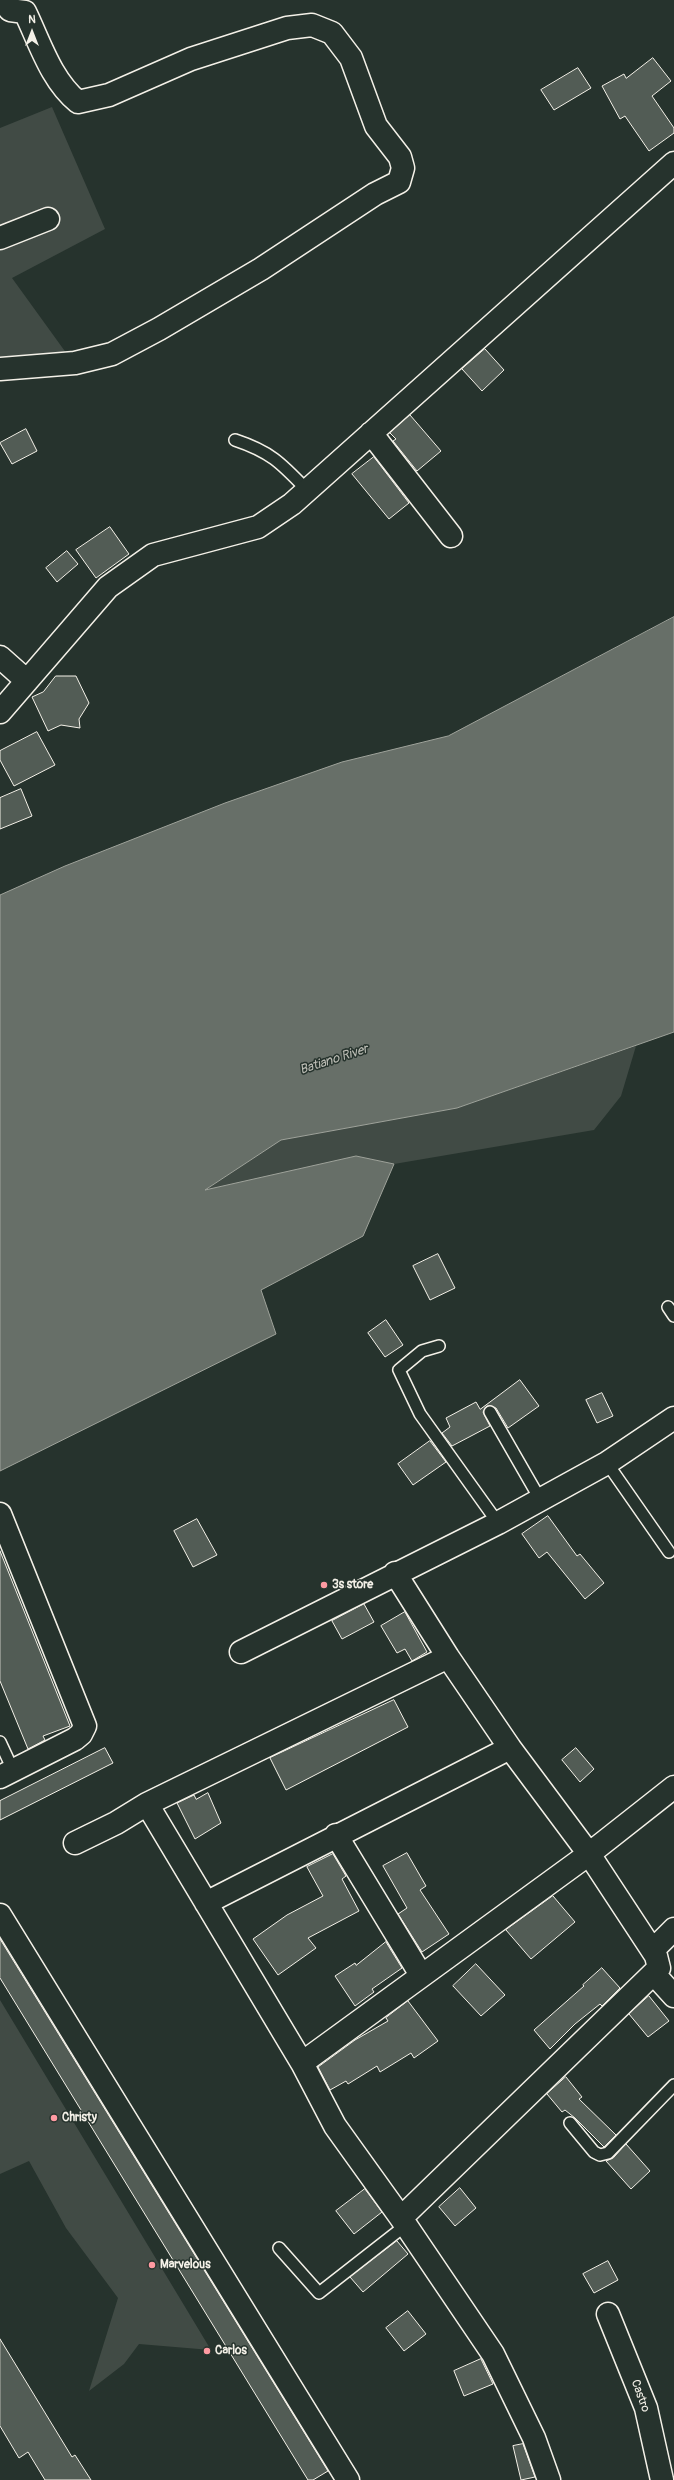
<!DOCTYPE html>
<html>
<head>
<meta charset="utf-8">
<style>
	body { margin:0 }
	#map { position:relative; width:674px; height:2480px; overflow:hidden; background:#26332d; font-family:Pangolin,sans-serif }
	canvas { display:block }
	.north { position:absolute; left:12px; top:12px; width:40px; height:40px; -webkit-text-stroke:3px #26332d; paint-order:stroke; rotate:0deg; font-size:11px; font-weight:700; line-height:16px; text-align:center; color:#f4f1e8 }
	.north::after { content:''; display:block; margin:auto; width:14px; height:18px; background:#f4f1e8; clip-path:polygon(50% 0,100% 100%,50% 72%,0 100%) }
</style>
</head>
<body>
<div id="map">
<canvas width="674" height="2480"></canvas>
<div class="north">N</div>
</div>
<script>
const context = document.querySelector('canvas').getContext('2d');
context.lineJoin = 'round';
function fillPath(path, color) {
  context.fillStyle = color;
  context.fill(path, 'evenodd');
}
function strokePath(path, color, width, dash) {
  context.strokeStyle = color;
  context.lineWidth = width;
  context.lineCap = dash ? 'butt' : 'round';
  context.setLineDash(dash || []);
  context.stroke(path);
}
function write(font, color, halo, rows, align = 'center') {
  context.font = font + ' Pangolin,sans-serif';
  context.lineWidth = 3;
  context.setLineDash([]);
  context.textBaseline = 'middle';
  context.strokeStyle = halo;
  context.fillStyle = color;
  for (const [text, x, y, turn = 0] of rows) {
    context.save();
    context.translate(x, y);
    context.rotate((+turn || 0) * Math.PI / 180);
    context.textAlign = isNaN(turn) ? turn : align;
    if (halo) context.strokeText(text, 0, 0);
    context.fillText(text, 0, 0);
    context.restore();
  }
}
fillPath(new Path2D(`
	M52 107 105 229 12 278 72 361 0 365V128Z
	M636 1046 621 1096 594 1130 394 1164 356 1156 204 1191 281 1140 457 1108Z
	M0 2000 211 2350 139 2344 124 2364 89 2391 118 2298 66 2228 29 2161 0 2174Z`), '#414b45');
const water = new Path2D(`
	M674 617V1032L457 1108 281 1140 205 1190 356 1156 394 1164 363 1236 261 1290 276 1334 0 1471V895L65 866 225 803 342 762 448 736Z`);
fillPath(water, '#676f68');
strokePath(water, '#9fa39b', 1);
const building = new Path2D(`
	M653 58 671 81 652 96 674 128V133L649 151 625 116 620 119 602 86 624 74 626 78Z
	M578 68 591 88 554 110 541 90Z
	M485 349 504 370 482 391 462 369Z
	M410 415 441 451 417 471 393 441 396 439 390 433Z
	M26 429 37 451 12 464 0 443Z
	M374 457 409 503 389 519 352 474Z
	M110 527 129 554 96 578 76 550Z
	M67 551 78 564 57 582 46 568Z
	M56 676H76L89 703 79 719 80 728 61 725 48 731 32 697 43 692Z
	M37 732 55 765 14 786 0 760V751Z
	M21 789 32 816 0 829V798Z
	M438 1254 455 1288 430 1300 413 1266Z
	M386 1320 403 1345 385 1357 368 1333Z
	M520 1380 539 1406 508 1428 496 1408 487 1406 483 1412 490 1426 452 1446 442 1433 450 1427 446 1418 476 1402 480 1409Z
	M602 1393 613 1416 597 1423 586 1400Z
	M430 1441 446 1462 413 1485 398 1464Z
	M548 1516 577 1556 580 1554 604 1583 585 1599 547 1552 539 1558 522 1534Z
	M197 1519 217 1555 193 1567 174 1531Z
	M0 1551 70 1726 43 1736 45 1740 28 1749 0 1681Z
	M364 1604 374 1622 342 1639 332 1621Z
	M405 1612 427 1652 412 1661 405 1649 397 1653 381 1626Z
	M394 1700 408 1727 286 1790 270 1758Z
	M105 1748 113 1763 0 1820V1801Z
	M576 1748 594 1769 580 1782 562 1760Z
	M208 1793 221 1823 195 1839 177 1803 194 1795 196 1799Z
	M407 1853 426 1886 420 1890 449 1934 422 1952 398 1914 407 1908 383 1866Z
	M333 1854 346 1876 342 1879 359 1911 308 1938 316 1948 278 1975 253 1939 287 1915 323 1896 307 1867Z
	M553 1896 575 1922 531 1959 506 1930Z
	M0 1939 328 2471 313 2480H308L0 1978Z
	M386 1942 402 1968 372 1989 374 1992 355 2006 335 1976 355 1963 356 1965Z
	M476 1964 505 1995 481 2016 453 1986Z
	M602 1968 620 1988 602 2006 600 2004 575 2024 550 2049 534 2030 584 1986 583 1985Z
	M649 1996 669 2021 648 2037 629 2014Z
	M408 2001 438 2041 414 2058 411 2053 380 2072 377 2066 348 2084 346 2081 330 2090 318 2067 355 2040 388 2021 386 2018Z
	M566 2077 582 2097 579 2099 616 2135 604 2147 575 2118 565 2110 562 2112 547 2094Z
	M626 2144 650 2171 631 2189 606 2161 613 2158Z
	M460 2188 476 2208 455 2226 439 2207Z
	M365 2189 382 2212 354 2234 336 2211Z
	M397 2241 408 2254 363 2292 350 2277Z
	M608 2261 618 2280 594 2293 583 2274Z
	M408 2311 426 2334 404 2351 386 2328Z
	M0 2339 72 2457 75 2455 91 2480H45L28 2452 19 2458 0 2426Z
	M481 2359 493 2384 464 2396 454 2371Z
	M523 2444 535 2477 521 2480 513 2446Z`);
fillPath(building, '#525c55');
strokePath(building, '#f4f1e8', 1);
const service = new Path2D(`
	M235 440C271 452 281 463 307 490
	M668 1307 674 1316
	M439 1346 422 1351 399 1370 420 1414 498 1523
	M490 1412 540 1499
	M607 1463 669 1552
	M0 1742 13 1770
	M570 2123 594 2152 600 2155 608 2153 674 2085
	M279 2248 319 2293 406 2225`);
const minor = new Path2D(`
	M0 238 48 219
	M0 369 75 363 112 354 159 329 261 269 375 194 399 182 403 168 400 157 376 126 351 58 332 33 312 25 287 28 191 59 109 95 78 102C51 80 40 43 25 12L10 10 2 0
	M371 433 451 536
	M0 657 27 681
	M0 712 108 587 153 555 258 527 292 504 674 163
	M0 1514 85 1726 81 1734 75 1739 0 1777
	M395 1573 448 1657 510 1748 589 1854 656 1956 659 1968 401 2218
	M241 1652 498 1523 607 1463 674 1418
	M147 1804 302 2063 335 2126 401 2218 493 2354 534 2438 549 2480
	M336 1835 421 1975
	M75 1843 116 1823 147 1804 448 1657
	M206 1903 510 1748
	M0 1915 348 2480
	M653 1950 674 1929
	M654 1974 674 1996
	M302 2063 589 1854 674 1787
	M608 2314 646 2408 662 2480`);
strokePath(service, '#f4f1e8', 14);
strokePath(minor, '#f4f1e8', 25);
strokePath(service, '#26332d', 11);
strokePath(minor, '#26332d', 22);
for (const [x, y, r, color] of [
	[324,1585,4,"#ff9aa2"],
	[54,2118,4,"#ff9aa2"],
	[152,2265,4,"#ff9aa2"],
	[207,2351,4,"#ff9aa2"]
]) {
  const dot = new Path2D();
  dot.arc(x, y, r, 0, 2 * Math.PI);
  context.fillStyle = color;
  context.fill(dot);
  strokePath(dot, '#26332d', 1.5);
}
write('bold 12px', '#f4f1e8', '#26332d', [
	["3s store",332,1585],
	["Christy",62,2118],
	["Marvelous",160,2265],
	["Carlos",215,2351]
], 'left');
write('12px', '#f4f1e8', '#26332d', [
	["Castro",640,2396,70]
]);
write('italic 13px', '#bcbdb5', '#26332d', [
	["Batiano River",334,1060,-18]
]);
</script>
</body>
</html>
